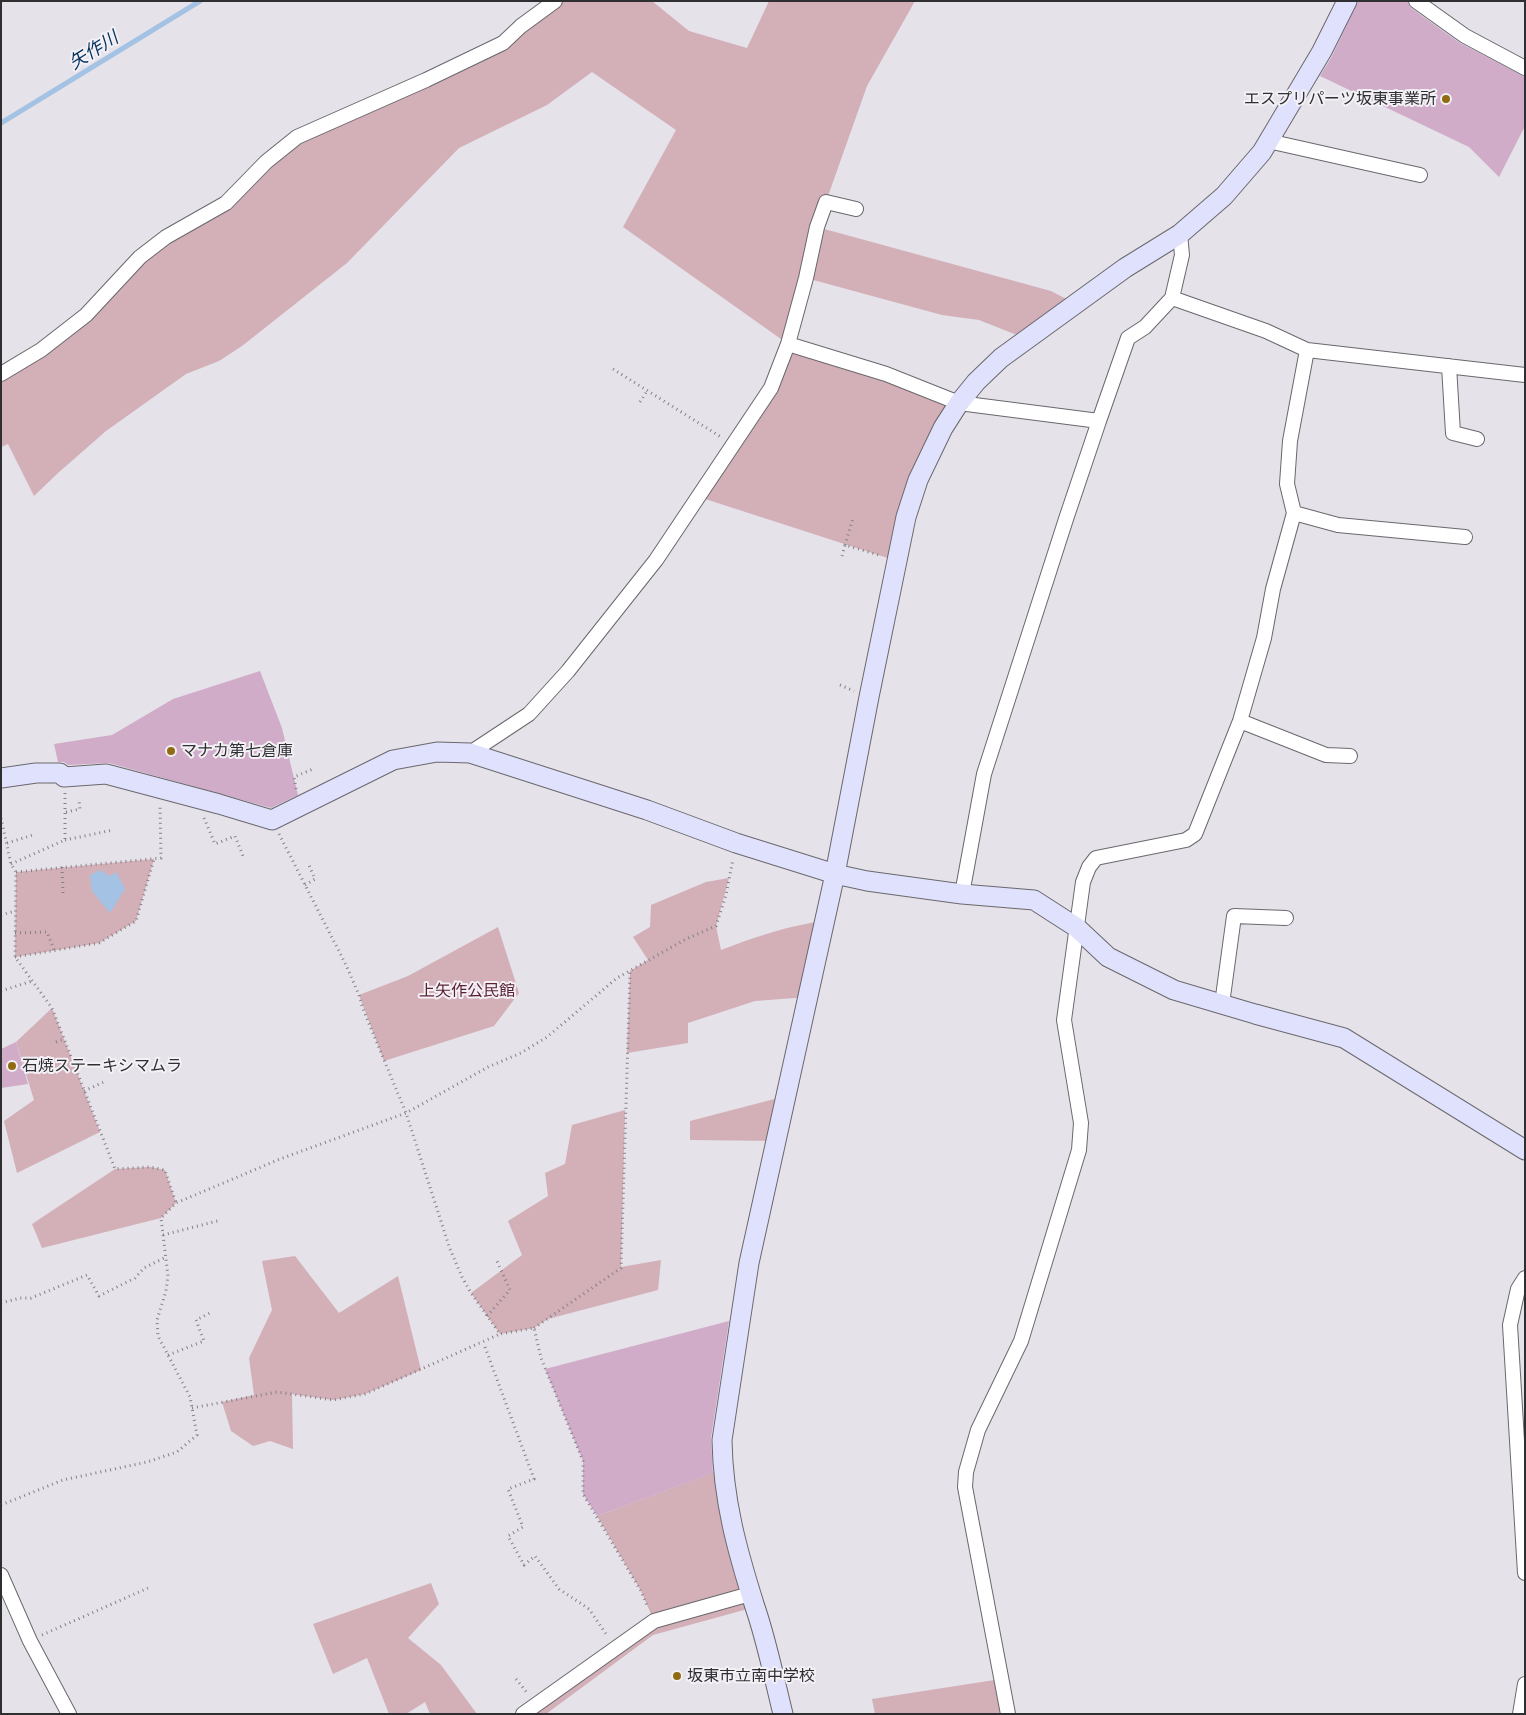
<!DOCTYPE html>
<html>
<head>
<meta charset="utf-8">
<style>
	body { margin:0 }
	#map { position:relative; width:1526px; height:1715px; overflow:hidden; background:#e5e2e9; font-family:"Noto Sans",sans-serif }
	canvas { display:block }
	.frame { position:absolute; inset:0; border:2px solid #2f2e30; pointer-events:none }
</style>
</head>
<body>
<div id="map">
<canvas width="1526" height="1715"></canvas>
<div class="frame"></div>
</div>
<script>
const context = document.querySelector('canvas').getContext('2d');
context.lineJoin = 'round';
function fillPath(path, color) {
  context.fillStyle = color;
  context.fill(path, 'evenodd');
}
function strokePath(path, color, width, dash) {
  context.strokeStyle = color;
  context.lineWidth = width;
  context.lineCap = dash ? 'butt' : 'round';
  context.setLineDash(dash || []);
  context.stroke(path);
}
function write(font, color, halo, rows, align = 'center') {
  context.font = font + ' "Noto Sans","Noto Sans JP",sans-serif';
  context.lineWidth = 4;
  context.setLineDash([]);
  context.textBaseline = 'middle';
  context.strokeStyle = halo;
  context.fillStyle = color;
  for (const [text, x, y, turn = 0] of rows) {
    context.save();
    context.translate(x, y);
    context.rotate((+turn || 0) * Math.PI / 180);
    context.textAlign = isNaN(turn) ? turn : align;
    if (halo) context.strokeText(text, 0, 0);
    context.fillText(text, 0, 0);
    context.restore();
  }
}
fillPath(new Path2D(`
	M555 1H652L689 31 747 48 769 1H915L867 86 817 227 1051 291 1076 304 1027 339 979 320 942 315 806 278 789 344 959 403 943 428 897 561 699 497 734 446 788 344 623 227 676 130 592 72 547 105 459 148 347 263 242 346 219 361 186 374 106 431 58 473 34 496 8 444 1 447V374L30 356 146 252 226 203 297 137 503 43Z
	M154 859 136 921 99 943 15 957 16 872Z
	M729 878 716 926 721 950C755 937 789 925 825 921L808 997 755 1001 688 1023V1043L627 1053 630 971 648 960 633 937 650 927 651 905 706 882Z
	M498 927 519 993 494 1026 384 1061 359 995 408 976Z
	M52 1008 100 1132 17 1173 4 1121 34 1100 16 1042Z
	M786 1096 776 1141 690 1140V1121Z
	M625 1110 621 1267 661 1260 658 1290 548 1319 534 1328 500 1334 471 1293 522 1255 508 1221 548 1196 545 1173 565 1164 572 1125Z
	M150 1167 165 1170 176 1203 161 1218 42 1248 32 1224 115 1169Z
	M295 1256 339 1313 398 1276 421 1370 365 1394 333 1400 292 1394 293 1449 270 1441 253 1446 231 1431 222 1402 254 1395 249 1358 272 1310 262 1261Z
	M723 1469 755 1607 653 1635 546 1714H522L654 1621 641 1591 597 1516Z
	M431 1583 439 1604 408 1638 441 1665 477 1714H430L425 1702 406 1714H389L367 1658 333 1674 313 1624Z
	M1001 1679 1008 1714H875L872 1699Z`), '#d3afb8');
fillPath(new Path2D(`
	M100 870 110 876 116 872 125 889 110 913 92 891 90 875Z`), '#a4c2e3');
strokePath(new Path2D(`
	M1 123 200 1`), '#a4c2e3', 5);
fillPath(new Path2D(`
	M1358 1H1407L1411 8 1460 43 1525 77V126L1499 177 1469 147 1320 76 1332 56Z
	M260 671 282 728 298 795 271 808 109 763 68 765 64 762H58L54 744 112 735 173 699Z
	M16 1042 28 1084 1 1088V1049Z
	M729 1321 711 1438 713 1473 597 1516 583 1494V1461L545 1369Z`), '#d1acc9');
const street = new Path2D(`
	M1416 1 1465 36 1525 68
	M1268 141 1420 175
	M1180 234 1182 255 1172 298 1266 331 1307 350 1525 375
	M788 344 806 278 817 227 826 202 856 209
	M1449 366 1453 433 1477 439
	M1 374 41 350 86 315 140 257 166 237 226 203 266 162 297 137 426 80 503 43 521 26 555 1
	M1294 513 1338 525 1465 537
	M1240 721 1326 755 1350 756
	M470 753 529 714 568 671 656 560 771 388 788 344 886 374 959 403 1099 421 1128 338 1145 327 1172 298
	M962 894 984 774 1066 519 1099 421
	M1222 1004 1234 916 1286 918
	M1525 1278 1518 1289 1510 1325 1525 1573
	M1 1575 30 1641 69 1714
	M523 1714 654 1621 750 1594
	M1008 1714 965 1487 966 1472 978 1430 1021 1341 1079 1150 1081 1123 1064 1020 1083 882 1089 867 1096 858 1186 840 1195 834 1240 721 1264 638 1273 589 1294 513 1287 484 1290 441 1307 350
	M1520 1714 1525 1684`);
const secondary = new Path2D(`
	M1 778 36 773H60L64 777 106 774 219 804 272 820 393 760 437 752 470 753 647 810 736 843 835 874 867 881 962 894 1034 900 1076 927 1108 957 1174 990 1255 1014 1344 1038 1525 1150
	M783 1714C774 1678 767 1642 755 1607 737 1550 723 1500 722 1440L749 1263 835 874 869 697 906 517 918 480 943 428 959 403 976 382 1001 358 1125 268 1180 234 1224 196 1262 152 1322 51 1347 1`);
strokePath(street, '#6a676d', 16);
strokePath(secondary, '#6a676d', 21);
strokePath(new Path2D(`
	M613 369 721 437
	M640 402 647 391
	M845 545 853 518
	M842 556 845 545 882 556
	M840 685 854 691
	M296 789 294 777 313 769
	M66 812 80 809 79 800
	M1 818 11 864 16 872 15 957 52 1008 115 1169 150 1167 165 1170 176 1203
	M204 818 215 844 235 836 243 856
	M279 834 346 965 359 995 363 1009 406 1113 450 1249 462 1277 471 1293 500 1334 534 1328 541 1358 583 1461V1494L641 1591 648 1608
	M65 840 113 830
	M7 843 33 835
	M11 864 65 840V793
	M62 867 63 893
	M16 872 161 858 160 804
	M305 885 315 879 308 863
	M1 915 15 911
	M15 933 47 932 54 950
	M15 957 99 943 136 921 154 859
	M1 991 32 981
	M56 1042 64 1039
	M84 1091 106 1081
	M163 1235 221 1220
	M1 1303 20 1298H31L87 1275 99 1296 135 1278 144 1268 166 1257
	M487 1316 510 1290 496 1259
	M534 1328 621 1268 630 972
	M485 1347 534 1479 508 1489 523 1527 508 1536 524 1565 535 1556 559 1589 589 1609 608 1637
	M168 1355 204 1341 196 1320 212 1312
	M192 1408 277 1392 333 1400 365 1394 500 1334
	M1 1505 63 1480 147 1462 177 1452 197 1435 190 1397 158 1336 157 1320 166 1291 168 1276 161 1218 176 1203 280 1159 406 1113 488 1067 521 1053 547 1037 617 978 686 939 716 926 726 895 733 859
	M42 1635 148 1588
	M516 1679 528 1694`), '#848287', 3, [1, 4]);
strokePath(street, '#fff', 14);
strokePath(secondary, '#e0e2fd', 19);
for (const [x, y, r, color] of [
	[1446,99,5,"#906b12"],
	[171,751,5,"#906b12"],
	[12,1066,5,"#906b12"],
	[677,1676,5,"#906b12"]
]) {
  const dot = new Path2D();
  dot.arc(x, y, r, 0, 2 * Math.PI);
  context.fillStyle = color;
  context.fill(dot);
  strokePath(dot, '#f3f0f6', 2);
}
write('16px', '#2f2e30', '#f3f0f6', [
	["エスプリパーツ坂東事業所",1436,99,"right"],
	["マナカ第七倉庫",181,751],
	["石焼ステーキシマムラ",22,1066],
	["坂東市立南中学校",687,1676]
], 'left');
write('16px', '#591f33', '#f3f0f6', [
	["上矢作公民館",467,991]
]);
write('italic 18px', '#05335d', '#f3f0f6', [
	["矢作川",94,51,-32]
]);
</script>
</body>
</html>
